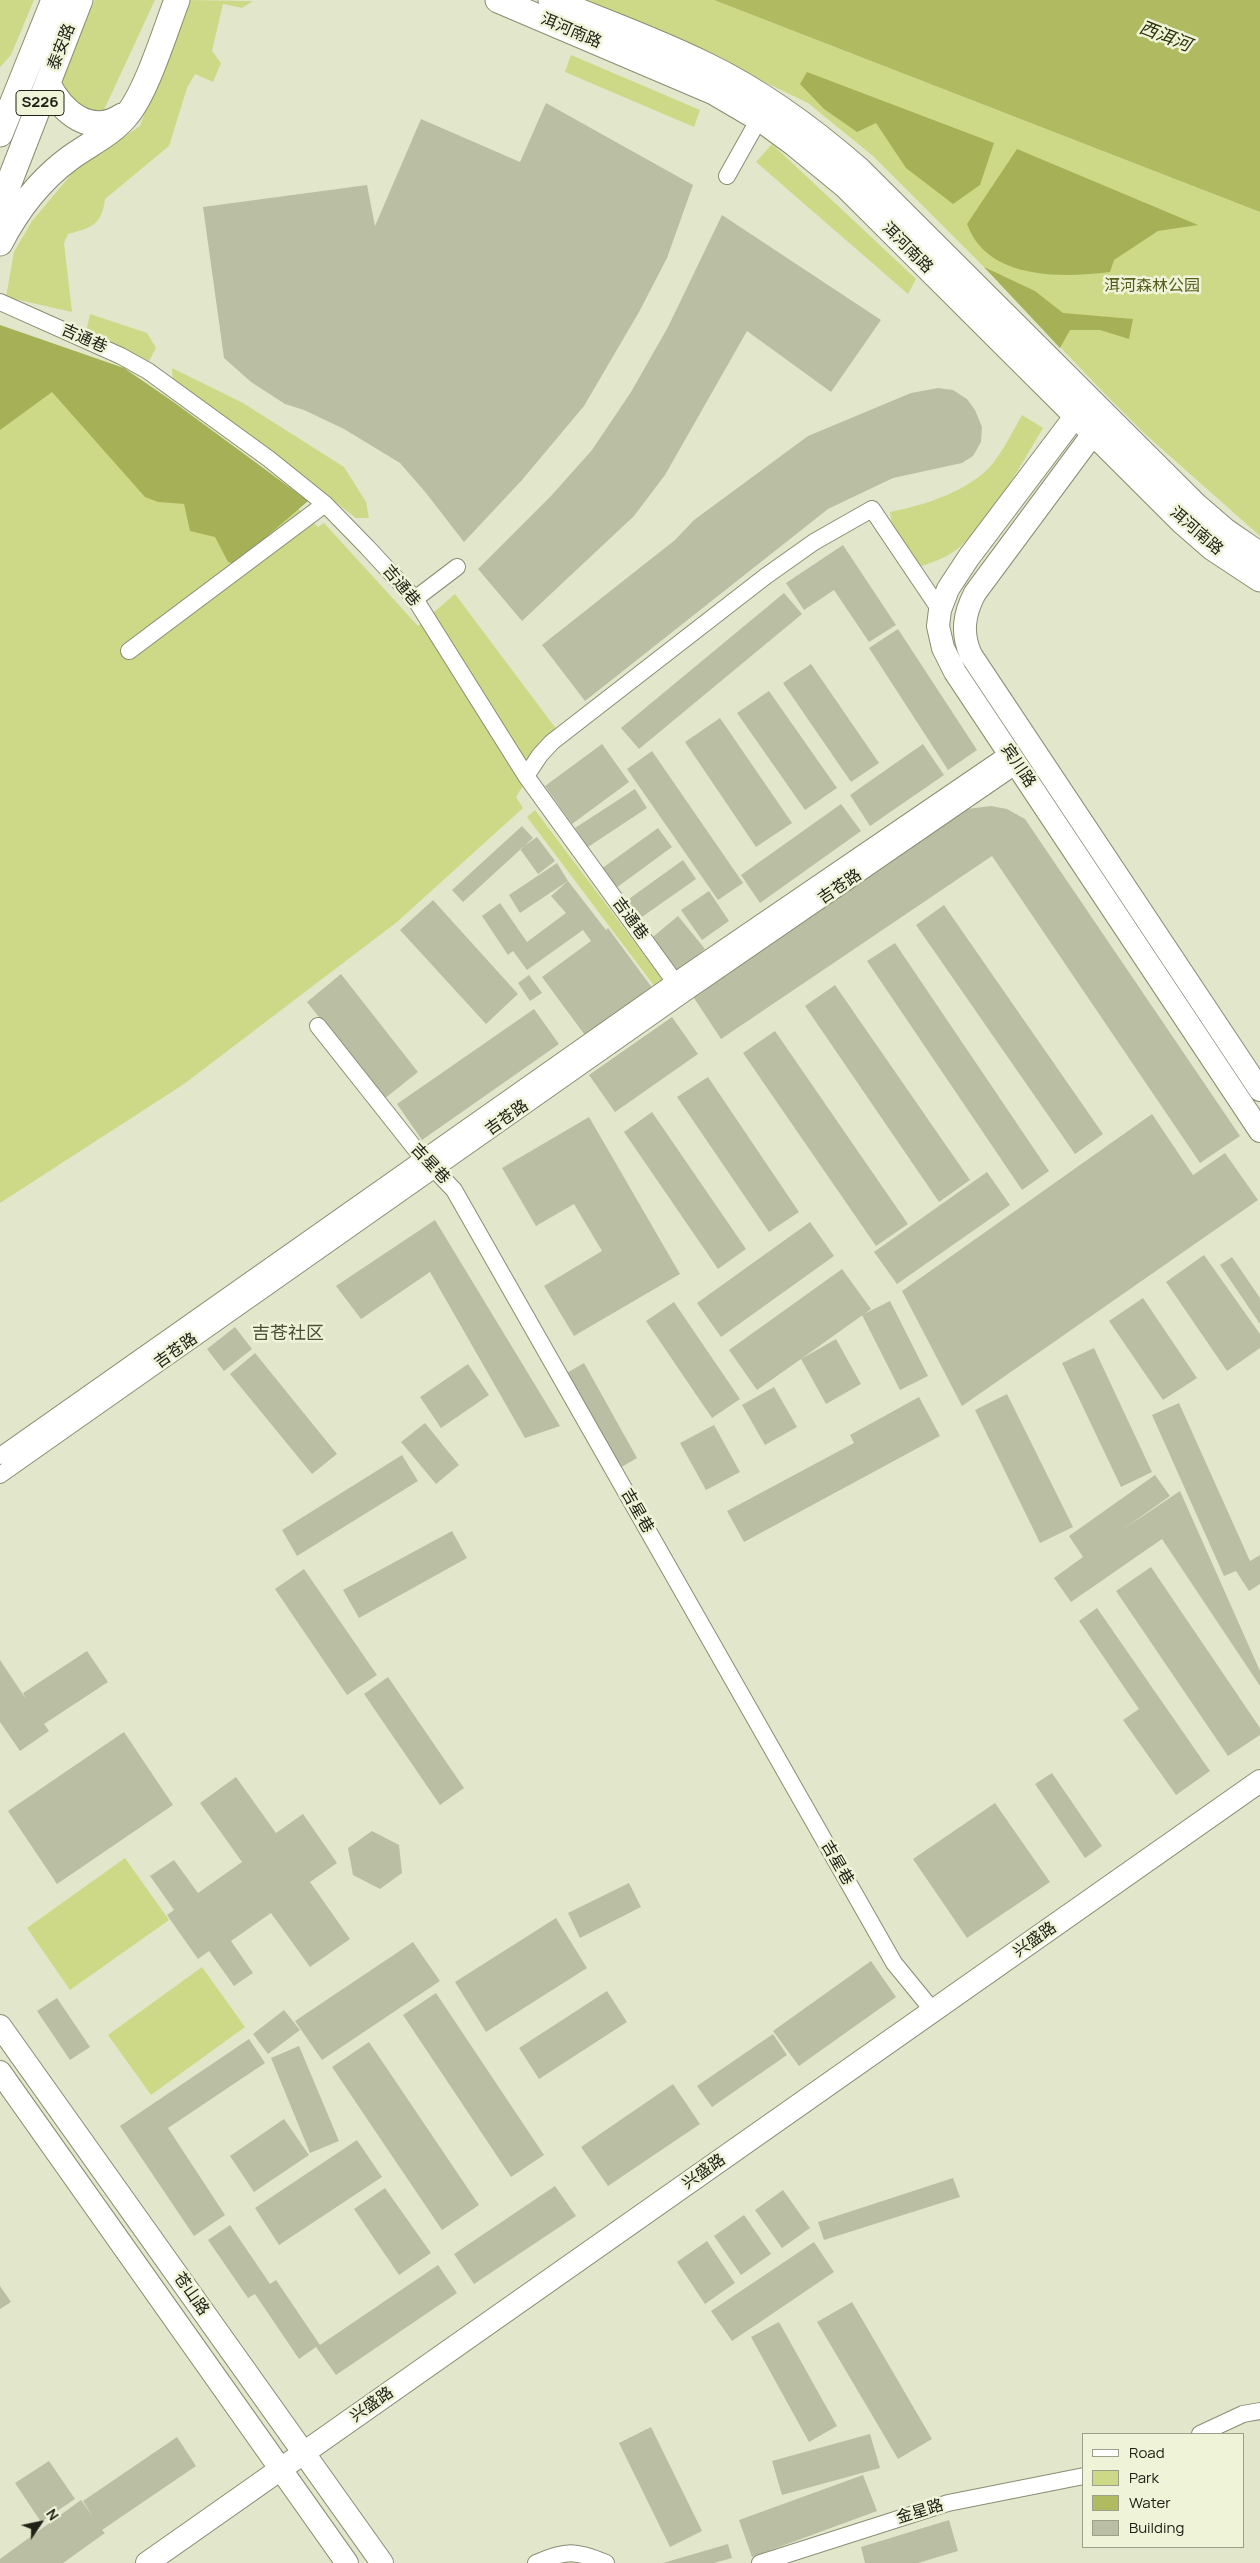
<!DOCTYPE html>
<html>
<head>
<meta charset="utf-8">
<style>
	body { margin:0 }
	#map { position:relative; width:1260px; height:2563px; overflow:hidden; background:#e2e7cb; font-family:Manrope,sans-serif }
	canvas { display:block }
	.legend { position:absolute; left:1082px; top:2433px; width:162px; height:115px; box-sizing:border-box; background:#eff4d8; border:1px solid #9ca08b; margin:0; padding:6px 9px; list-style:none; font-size:15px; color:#202117 }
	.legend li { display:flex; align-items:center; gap:10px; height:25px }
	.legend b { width:25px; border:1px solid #9ca08b }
	.north { position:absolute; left:15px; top:2498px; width:50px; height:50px; -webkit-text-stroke:4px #eff4d8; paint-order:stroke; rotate:56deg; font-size:14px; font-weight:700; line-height:20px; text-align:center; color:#202117 }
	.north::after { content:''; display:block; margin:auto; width:18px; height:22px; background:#202117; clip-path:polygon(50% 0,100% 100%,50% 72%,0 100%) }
</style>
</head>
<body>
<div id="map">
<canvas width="1260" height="2563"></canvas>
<ul class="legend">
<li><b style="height:6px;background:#fff"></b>Road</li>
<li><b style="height:14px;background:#cdd986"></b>Park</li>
<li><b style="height:14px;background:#afba61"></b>Water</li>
<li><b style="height:14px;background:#babfa4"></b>Building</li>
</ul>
<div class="north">N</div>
</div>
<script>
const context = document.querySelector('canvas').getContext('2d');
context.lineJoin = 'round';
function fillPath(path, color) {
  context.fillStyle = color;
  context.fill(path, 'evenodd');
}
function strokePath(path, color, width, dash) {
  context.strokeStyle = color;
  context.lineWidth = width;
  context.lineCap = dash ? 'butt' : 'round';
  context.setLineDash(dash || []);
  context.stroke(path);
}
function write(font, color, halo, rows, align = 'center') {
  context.font = font + ' Manrope,"Noto Sans SC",sans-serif';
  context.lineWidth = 5;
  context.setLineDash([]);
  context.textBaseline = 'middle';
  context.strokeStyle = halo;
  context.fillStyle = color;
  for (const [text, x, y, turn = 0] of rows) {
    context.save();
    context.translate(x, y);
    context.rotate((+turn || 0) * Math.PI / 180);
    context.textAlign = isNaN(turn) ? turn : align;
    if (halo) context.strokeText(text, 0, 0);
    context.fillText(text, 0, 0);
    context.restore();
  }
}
fillPath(new Path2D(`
	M0 0H34L11 55 0 67Z
	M95 0H155L103 112 86 113 59 84Z
	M186 0 253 1 242 8 223 4 212 51 221 63 213 82 195 74 187 88 169 146 105 199C102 225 91 228 68 234L64 243 72 312 6 297 14 252 32 221 74 171 140 126Z
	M579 0H714L1260 212V536L1145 434 1104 393 984 267 873 156 808 103 688 45Z
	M571 55 700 110 694 127 565 72Z
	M772 144 916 279 908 294 756 162Z
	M90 314 147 333 156 348 149 361 86 332Z
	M0 326 276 488 318 527 324 523 418 626 455 594 557 730 516 797 523 808 397 922 184 1084 0 1203Z
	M172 368 243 403 344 467 366 502 369 518H356L275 455 173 384Z
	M1022 415 1043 428C1020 466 995 514 963 544 952 555 937 561 922 566L911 561 892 526 890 512C925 505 971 491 994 462 1005 447 1013 431 1022 415Z
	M535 810 663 980 655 987 527 817Z
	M125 1858 169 1920 70 1990 27 1928Z
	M202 1967 245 2027 151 2095 108 2035Z`), '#cdd986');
fillPath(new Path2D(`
	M807 72 994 143 980 185 953 204 906 168 876 123 857 132 824 109 800 84Z
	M1017 149 1198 225 1158 231 1114 260 1110 272C1061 278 987 280 967 224Z
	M984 267 1035 291 1063 313 1133 319 1129 339 1100 330H1070L1060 348Z
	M0 325 124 368 175 403 308 501 235 564 228 562 215 537 190 531 184 504 158 502 145 497 52 392 0 430Z`), '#a6b157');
fillPath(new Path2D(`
	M714 0H1260V212Z`), '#afba61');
fillPath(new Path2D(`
	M546 103 693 185 667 258 639 312 584 406 522 480 464 542 426 493 400 463 344 429 304 410 285 404 251 382 224 358 203 207 367 185 375 226 421 119 520 162Z
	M722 215 881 320 831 392 747 331 665 475 634 516 522 621 478 569 551 496 592 450 631 392 668 327Z
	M938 388 953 390 967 399 975 410 982 427 981 442 973 456 962 463 893 478 828 509 585 701 542 645 675 540 694 520 808 436 911 393Z
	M843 545 896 625 869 642 834 590 804 610 786 583Z
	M784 593 802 614 639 749 621 728Z
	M898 629 977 750 948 770 869 648Z
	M811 664 879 763 851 782 783 683Z
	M769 691 837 788 805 810 737 713Z
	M720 718 792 823 756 847 685 742Z
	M602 744 629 782 572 824 545 786Z
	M923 744 944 775 870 826 850 795Z
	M652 751 743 883 718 900 627 769Z
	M635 789 647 808 588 847 575 828Z
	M841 804 861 831 760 903 741 875Z
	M991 806 1007 809 1025 819 1240 1136 1200 1163 992 856 721 1039 692 995 967 809Z
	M522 826 533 838 463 902 452 890Z
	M658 828 672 847 616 888 601 869Z
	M537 837 555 861 538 874 520 849Z
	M683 860 696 879 639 919 626 901Z
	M557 863 568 881 520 913 509 895Z
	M568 881 606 930 608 928 653 989 587 1038 542 977 591 941 583 930 527 970 513 951 508 955 482 916 500 903 527 942 566 913 551 896Z
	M709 891 729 921 702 940 681 910Z
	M433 900 518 994 486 1024 400 930Z
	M944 905 1103 1134 1075 1154 916 925Z
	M678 916 705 949 674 974 648 941Z
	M895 943 1049 1171 1022 1190 867 961Z
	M341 974 418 1072 384 1099 307 1002Z
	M529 975 542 993 530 1001 518 983Z
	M835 985 970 1180 939 1202 805 1006Z
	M534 1009 559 1044 422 1140 397 1104Z
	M672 1017 698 1054 615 1112 589 1075Z
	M775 1031 908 1224 876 1246 743 1053Z
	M708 1077 799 1212 769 1232 677 1097Z
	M652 1112 746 1249 718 1269 624 1132Z
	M1152 1114 1193 1175 1225 1153 1258 1200 962 1406 902 1291Z
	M589 1117 680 1274 574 1336 544 1286 602 1251 574 1204 536 1226 502 1168Z
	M987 1172 1010 1205 897 1284 874 1252Z
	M435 1220 560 1426 525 1438 430 1272 361 1319 336 1286Z
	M810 1222 834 1256 721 1337 697 1303Z
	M1204 1255 1260 1334V1348L1227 1371 1166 1282Z
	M1232 1257 1260 1298V1324L1220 1265Z
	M842 1269 871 1309 801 1359 836 1339 861 1384 826 1404 801 1359 757 1390 729 1350Z
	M1143 1298 1197 1378 1163 1400 1109 1321Z
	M890 1301 928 1376 900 1390 862 1315Z
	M674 1302 740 1399 712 1418 646 1321Z
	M235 1327 252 1349 224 1371 207 1349Z
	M1094 1348 1152 1472 1121 1487 1062 1363Z
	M255 1353 337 1454 312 1474 230 1374Z
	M584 1363 637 1458 618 1469 565 1374Z
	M468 1364 489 1395 441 1428 420 1397Z
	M774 1387 797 1427 765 1445 742 1405Z
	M1007 1394 1073 1527 1040 1543 975 1410Z
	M919 1397 940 1436 744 1542 727 1511 854 1443 850 1435Z
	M1179 1403 1250 1561 1260 1555V1584L1249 1591 1236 1571 1224 1576 1152 1415Z
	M425 1423 459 1465 436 1484 401 1442Z
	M714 1425 740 1472 706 1490 680 1443Z
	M402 1455 418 1481 297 1556 282 1530Z
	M1155 1475 1170 1496 1122 1530 1180 1491 1260 1671V1686L1162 1539 1071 1602 1054 1578 1083 1557 1069 1536Z
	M452 1531 467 1558 359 1618 343 1590Z
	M1151 1567 1260 1728V1735L1228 1756 1116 1591Z
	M304 1569 377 1675 347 1695 275 1589Z
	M1097 1608 1210 1771 1176 1795 1123 1720 1139 1709 1079 1621Z
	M87 1651 108 1682 44 1724 49 1731 20 1751 0 1722V1660L26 1699 23 1693Z
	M388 1677 464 1788 440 1805 364 1694Z
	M124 1732 173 1805 57 1884 8 1811Z
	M1052 1773 1102 1846 1085 1858 1035 1784Z
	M236 1777 276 1833 303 1814 337 1863 310 1882 350 1939 310 1967 271 1913 231 1941 253 1973 234 1986 209 1951 198 1959 167 1915 174 1910 150 1876 174 1860 198 1893 242 1862 200 1803Z
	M995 1803 1050 1882 967 1938 913 1859Z
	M372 1831 399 1845 402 1873 380 1889 353 1875 348 1848Z
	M629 1883 641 1907 580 1938 568 1913Z
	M556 1918 587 1968 486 2032 455 1982Z
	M413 1942 440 1981 322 2060 295 2021Z
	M871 1961 896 1997 799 2066 773 2031Z
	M607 1991 627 2022 539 2079 519 2048Z
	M436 1993 544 2155 511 2177 403 2015Z
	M57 1998 90 2047 70 2060 37 2011Z
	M284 2010 300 2030 268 2054 253 2034Z
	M773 2034 787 2055 712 2107 697 2086Z
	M249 2039 265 2063 168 2128 225 2215 194 2236 120 2126Z
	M369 2042 479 2205 442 2230 332 2067Z
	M299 2046 339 2141 310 2153 271 2058Z
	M673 2084 700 2124 608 2186 581 2147Z
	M284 2119 309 2155 254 2192 230 2156Z
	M357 2140 382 2177 279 2245 255 2208Z
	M953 2178 960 2197 824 2240 818 2222Z
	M555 2186 576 2216 474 2284 454 2254Z
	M385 2188 431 2253 399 2275 354 2209Z
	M783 2190 810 2228 782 2248 755 2210Z
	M744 2215 771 2254 741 2275 714 2236Z
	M230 2225 270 2284 276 2280 320 2345 438 2265 457 2293 336 2375 316 2347 299 2359 255 2294 248 2298 208 2240Z
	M707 2241 735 2283 705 2304 677 2262Z
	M814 2242 834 2272 732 2341 711 2311Z
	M0 2286 11 2302 0 2309Z
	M852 2302 932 2439 898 2459 817 2322Z
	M779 2322 837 2426 809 2442 751 2337Z
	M651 2427 702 2531 670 2547 619 2443Z
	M870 2434 880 2468 782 2495 772 2461Z
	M177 2437 196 2466 102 2530 105 2533 63 2563H0V2559L81 2500 93 2517 83 2501Z
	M49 2461 75 2499 41 2522 15 2483Z
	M863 2475 877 2511 752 2557 739 2520Z
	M949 2520 958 2551 918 2563H865L861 2547Z
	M728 2544 732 2558 714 2563H663Z`), '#babfa4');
const street = new Path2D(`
	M727 176 759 119
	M0 302 121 356 148 371 269 459 325 504 367 547 415 599 526 776 680 989
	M415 599 457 567
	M129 651 325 504
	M526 776 540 755 552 742 766 576 814 542 872 509 940 610
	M318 1026 417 1151 454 1190 894 1963 934 2012
	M0 1456 675 981 1009 753
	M0 1475 684 994 1017 765
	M1200 2434 1243 2414 1260 2411
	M536 2563C566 2550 575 2550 606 2563
	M760 2563 948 2503 1084 2476`);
const secondary = new Path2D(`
	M1086 402 969 557 948 589 940 610 938 626 943 648 955 672 1260 1131
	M1104 419 975 593C964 614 961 633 971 655L1260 1090
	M0 2026 382 2563
	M0 2072 347 2563
	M147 2563 1260 1781`);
const primary = new Path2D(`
	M498 0 714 92 765 122 795 144 845 185 1182 521 1213 548 1260 579
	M551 0C602 21 656 40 706 65 762 92 812 129 859 170L1196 506 1225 531 1260 555
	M48 84C62 112 91 137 122 116
	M0 134 54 0
	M0 206 80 0
	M0 243C17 210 40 180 70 158 89 144 112 134 127 115 147 91 165 31 177 0`);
strokePath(street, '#888d73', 18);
strokePath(secondary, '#888d73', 24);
strokePath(primary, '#888d73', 27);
strokePath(street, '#fff', 16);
strokePath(secondary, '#fff', 22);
strokePath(primary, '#fff', 25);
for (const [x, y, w] of [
	[40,103,48]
]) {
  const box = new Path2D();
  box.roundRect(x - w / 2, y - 12.5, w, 25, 4);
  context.fillStyle = '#eff4d8';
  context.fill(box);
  strokePath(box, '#202117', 1);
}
write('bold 15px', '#202117', null, [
	["S226",40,103]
]);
write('16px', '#202117', '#eff4d8', [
	["洱河南路",571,31,23],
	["泰安路",62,47,-69],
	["洱河南路",907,248,45],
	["吉通巷",84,339,24],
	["洱河南路",1196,531,41],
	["吉通巷",401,586,50],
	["宾川路",1018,766,56],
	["吉苍路",840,887,-34],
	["吉通巷",630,919,54],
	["吉苍路",507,1118,-35],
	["吉星巷",430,1164,47],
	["吉苍路",176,1351,-35],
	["吉星巷",637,1511,60],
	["吉星巷",837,1863,60],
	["兴盛路",1035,1940,-35],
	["兴盛路",704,2172,-35],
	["苍山路",191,2294,55],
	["兴盛路",372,2405,-35],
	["金星路",920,2512,-17]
]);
write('16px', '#565d1c', '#eff4d8', [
	["洱河森林公园",1152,287]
]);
write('italic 18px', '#2d310a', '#eff4d8', [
	["西洱河",1165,37,21]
]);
write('18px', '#4c4f38', '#eff4d8', [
	["吉苍社区",288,1334]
]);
</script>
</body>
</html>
